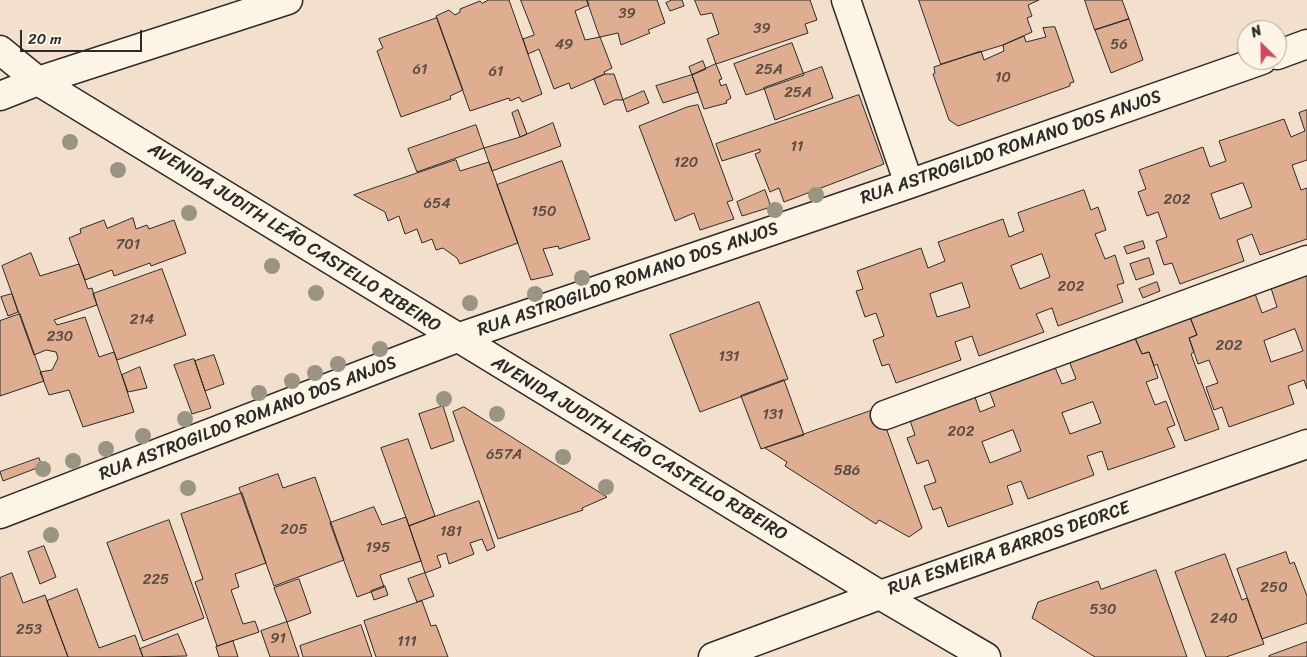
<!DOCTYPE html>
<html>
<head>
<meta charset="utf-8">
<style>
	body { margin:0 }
	#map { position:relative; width:1307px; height:657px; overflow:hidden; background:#f3e0cc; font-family:Sriracha,sans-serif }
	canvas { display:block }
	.north { position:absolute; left:1237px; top:20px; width:50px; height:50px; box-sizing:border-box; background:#fcf5e5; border:1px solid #a8a49b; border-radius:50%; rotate:337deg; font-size:14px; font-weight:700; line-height:20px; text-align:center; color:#2b2b2b }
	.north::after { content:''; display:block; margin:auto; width:18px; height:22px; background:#d1495b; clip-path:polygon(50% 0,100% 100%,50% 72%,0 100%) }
	.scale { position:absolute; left:20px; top:30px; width:122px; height:22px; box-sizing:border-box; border:2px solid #2b2b2b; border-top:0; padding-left:6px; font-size:15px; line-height:18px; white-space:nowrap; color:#2b2b2b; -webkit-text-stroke:4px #fcf5e5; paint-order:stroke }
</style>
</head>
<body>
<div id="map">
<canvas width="1307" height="657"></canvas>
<div class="north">N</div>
<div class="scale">20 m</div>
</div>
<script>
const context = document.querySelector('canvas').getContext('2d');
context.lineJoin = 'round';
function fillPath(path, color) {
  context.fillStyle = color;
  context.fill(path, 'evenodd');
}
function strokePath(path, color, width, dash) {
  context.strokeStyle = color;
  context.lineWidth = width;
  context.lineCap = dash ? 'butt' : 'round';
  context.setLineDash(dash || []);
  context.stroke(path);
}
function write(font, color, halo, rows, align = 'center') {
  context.font = font + ' Sriracha,sans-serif';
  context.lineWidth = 4.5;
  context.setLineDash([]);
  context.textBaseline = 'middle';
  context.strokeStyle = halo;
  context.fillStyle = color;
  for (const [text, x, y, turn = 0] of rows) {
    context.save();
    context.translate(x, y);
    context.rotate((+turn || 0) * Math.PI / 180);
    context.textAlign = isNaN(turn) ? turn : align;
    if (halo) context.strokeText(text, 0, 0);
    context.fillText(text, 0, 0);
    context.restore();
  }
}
const building = new Path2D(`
	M489 0H509L542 94 522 102 519 97 510 101 509 98 470 111 436 16 449 10 455 15 460 12V9L480 1 482 3Z
	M521 0H587L589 5 575 11 585 40 600 37 612 68 604 72 605 74 571 89 569 83 554 89 539 49 528 54 523 39 534 35Z
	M587 0H657L665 23 648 30 650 33 621 45 618 33 600 37Z
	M672 0H682L684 6 670 11 666 3Z
	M695 0H810L817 20 805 24 808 33 716 64 707 39 719 34 712 13 701 15Z
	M919 0H1039L1028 5 1032 16 1027 18 1032 32 1003 45 941 64Z
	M1085 0H1122L1129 19 1095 30Z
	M437 18 463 90 450 96 451 99 401 117 377 51 383 48 379 39Z
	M1129 19 1143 60 1111 73 1095 30Z
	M1055 27 1074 82 1070 83V86L958 126 949 120 933 74 935 73 934 67 981 51 984 60 1004 51 1003 45 1024 36 1026 42 1046 37 1043 28Z
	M792 43 804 75 746 95 734 64Z
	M703 61 706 69 692 75 689 67Z
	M716 64 722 79 719 80 721 86 726 84 731 98 726 101 727 103 704 109 692 75Z
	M822 67 833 98 775 120 764 88Z
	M605 74H614L623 100H615L604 105 594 79Z
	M692 75 698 92 663 103 656 86Z
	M644 91 649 103 627 112 623 100Z
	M859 95 884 164 784 202 779 188 770 192 755 154 760 152V149L722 161 716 144Z
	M698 105 733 200 727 202 734 219 700 230 694 213 675 221 639 126 687 107Z
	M518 110 527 134 520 137 512 113Z
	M1307 110V160L1292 165 1301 190 1307 188V239L1260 255 1252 234 1237 240 1244 261 1180 284 1172 263 1164 265 1156 241 1167 237 1158 212 1147 216 1138 192 1146 189 1139 170 1203 147 1210 167 1226 161 1219 141 1284 119 1291 137 1305 131 1299 113ZM1243 183 1252 207 1220 219 1211 194Z
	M553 123 561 146 492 171 484 148 520 137Z
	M476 125 484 148 417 172 408 149Z
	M456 160 460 171 489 162 518 243 460 264 457 258 443 248 436 250 432 239 422 243 417 229 405 234 399 216 388 221 385 212 354 195Z
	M562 161 590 239 559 249 558 246 543 249 553 275 531 280 497 185Z
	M765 190 771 207 742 216 737 202Z
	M1084 190 1091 210 1098 207 1106 230 1095 234 1105 259 1115 255 1124 283 1117 285 1123 302 1058 326 1052 308 1036 314 1044 332 979 356 972 336 955 342 961 360 896 383 889 364 882 366 873 340 884 336 876 313 865 317 856 291 863 289 857 271 921 248 928 268 945 261 938 242 1003 219 1009 237 1024 231 1018 213ZM1042 254 1050 277 1020 289 1011 266ZM962 283 970 307 937 317 930 294Z
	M133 218 136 229 147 225 149 229 174 220 186 253 151 266 150 263 114 276 112 270 85 280 69 238 81 233 80 229 104 220 107 228Z
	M1143 241 1145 248 1127 254 1124 247Z
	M31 253 40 276 79 264 88 289 92 288 97 305 54 320 57 325 85 317 99 357 114 352 134 412 83 427 69 390 49 395 40 372 52 370 58 358 56 352 46 350 34 355 2 266Z
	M1149 258 1154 274 1136 280 1130 264Z
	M162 269 186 335 117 360 93 294Z
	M1307 275V389L1304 380 1288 386 1294 404 1229 427 1222 407 1214 410 1206 387 1218 383 1209 360 1198 364 1189 338 1197 335 1190 317 1254 291 1262 313 1277 307 1271 288ZM1295 329 1303 351 1271 362 1264 341Z
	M1157 282 1160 291 1143 298 1139 289Z
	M12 294 18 312 8 316 1 297Z
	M759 302 788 379 700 412 670 335Z
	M20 314 44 381 0 396V321Z
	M1190 317 1197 335 1189 338 1194 352 1191 354 1219 429 1185 441 1157 364 1154 366 1149 352 1142 354 1135 338Z
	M1135 338 1142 354 1149 352 1154 366 1158 378 1146 382 1155 405 1166 401 1175 425 1167 428 1175 447 1108 470 1102 451 1087 456 1094 475 1028 499 1021 481 1007 486 1013 504 948 527 941 507 933 510 924 486 936 482 928 460 917 464 907 438 915 435 908 415 973 391 980 412 995 406 988 388 1054 365 1062 384 1076 379 1068 358ZM1093 402 1101 423 1070 434 1062 413ZM1013 430 1021 451 990 463 982 442Z
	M214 355 224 384 205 391 195 361Z
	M194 359 211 408 192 414 174 365Z
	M140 367 147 388 128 392 122 375Z
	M784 380 804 435 761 449 741 396Z
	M443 406 454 441 431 449 419 414Z
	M464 407 607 497 582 508 583 510 498 539 453 412Z
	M879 408 922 528 909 537 879 520 876 524 785 466 787 462 765 448Z
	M408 439 435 516 409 526 381 448Z
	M39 458 42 466 3 481 0 472Z
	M278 474 283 488 315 477 344 560 274 586 239 488Z
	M242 493 266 563 235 574 239 587 231 590 243 624 255 621 259 632 217 646 195 582 203 579 181 514Z
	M479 501 495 547 487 551 482 539 470 543 474 554 449 564 446 553 437 556 441 567 425 573 409 526Z
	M374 507 382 525 406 517 421 561 380 575 384 587 357 597 330 523Z
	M169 520 204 618 143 641 107 543Z
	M44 546 56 577 40 584 28 552Z
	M1286 552 1290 564 1294 562 1307 596V623L1262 639 1237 569Z
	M1225 554 1242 600 1247 598 1264 644 1226 657H1206L1175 572Z
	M1156 570 1187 657H1095L1032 618 1038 602 1098 581 1101 589Z
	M12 573 23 603 45 595 68 657H0V578Z
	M425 573 434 596 417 602 408 579Z
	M299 579 311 613 287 622 274 588Z
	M385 586 388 595 374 600 371 591Z
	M77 589 99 648 135 635 143 657H68L47 601Z
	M422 601 431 626 436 625 448 657H376L364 621Z
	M287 622 299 657H270L261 631Z
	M361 625 372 657H303L300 646Z
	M178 634 187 656 143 657 140 649Z
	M233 641 238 657H219L216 647Z
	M1307 642V657H1269V656Z`);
fillPath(building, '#dfae91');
strokePath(building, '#2b2b2b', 1);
const minor = new Path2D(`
	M846 0 909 184
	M0 50 38 81 880 595 986 657
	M1277 55 1307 44
	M0 96 38 81 288 0
	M885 415 1307 260
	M0 514 457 338 909 184 1262 60
	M713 657 880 595 1307 444`);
strokePath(minor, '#2b2b2b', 31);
strokePath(minor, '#fcf5e5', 28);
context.fillStyle = '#9a9582';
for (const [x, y] of [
	[70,142],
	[118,170],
	[816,195],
	[775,210],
	[189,213],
	[272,266],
	[582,278],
	[316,293],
	[535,294],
	[470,303],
	[380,349],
	[338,364],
	[315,373],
	[292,381],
	[259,393],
	[444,399],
	[497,414],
	[185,419],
	[143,436],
	[106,449],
	[563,457],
	[73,461],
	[43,469],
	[606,487],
	[188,488],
	[51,535]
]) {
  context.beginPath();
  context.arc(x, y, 8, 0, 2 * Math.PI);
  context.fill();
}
write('15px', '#584c44', null, [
	["39",627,14],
	["39",762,29],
	["49",564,45],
	["56",1119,45],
	["61",420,70],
	["25A",769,70],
	["61",496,72],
	["10",1003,78],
	["25A",798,93],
	["11",797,147],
	["120",686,163],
	["202",1177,200],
	["654",437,204],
	["150",544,212],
	["701",128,245],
	["202",1071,287],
	["214",142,320],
	["230",60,337],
	["202",1229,346],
	["131",729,357],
	["131",773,415],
	["202",961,432],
	["657A",504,455],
	["586",847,471],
	["205",294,530],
	["181",451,532],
	["195",378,548],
	["225",156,580],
	["250",1274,588],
	["530",1103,610],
	["240",1224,619],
	["253",29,630],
	["91",278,639],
	["111",407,642]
]);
write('18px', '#2b2b2b', '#fcf5e5', [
	["RUA ASTROGILDO ROMANO DOS ANJOS",1011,148,-19],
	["AVENIDA JUDITH LEÃO CASTELLO RIBEIRO",294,238,32],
	["RUA ASTROGILDO ROMANO DOS ANJOS",628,280,-19],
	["RUA ASTROGILDO ROMANO DOS ANJOS",248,419,-21],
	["AVENIDA JUDITH LEÃO CASTELLO RIBEIRO",639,449,31],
	["RUA ESMEIRA BARROS DEORCE",1009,549,-19]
]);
</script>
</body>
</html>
